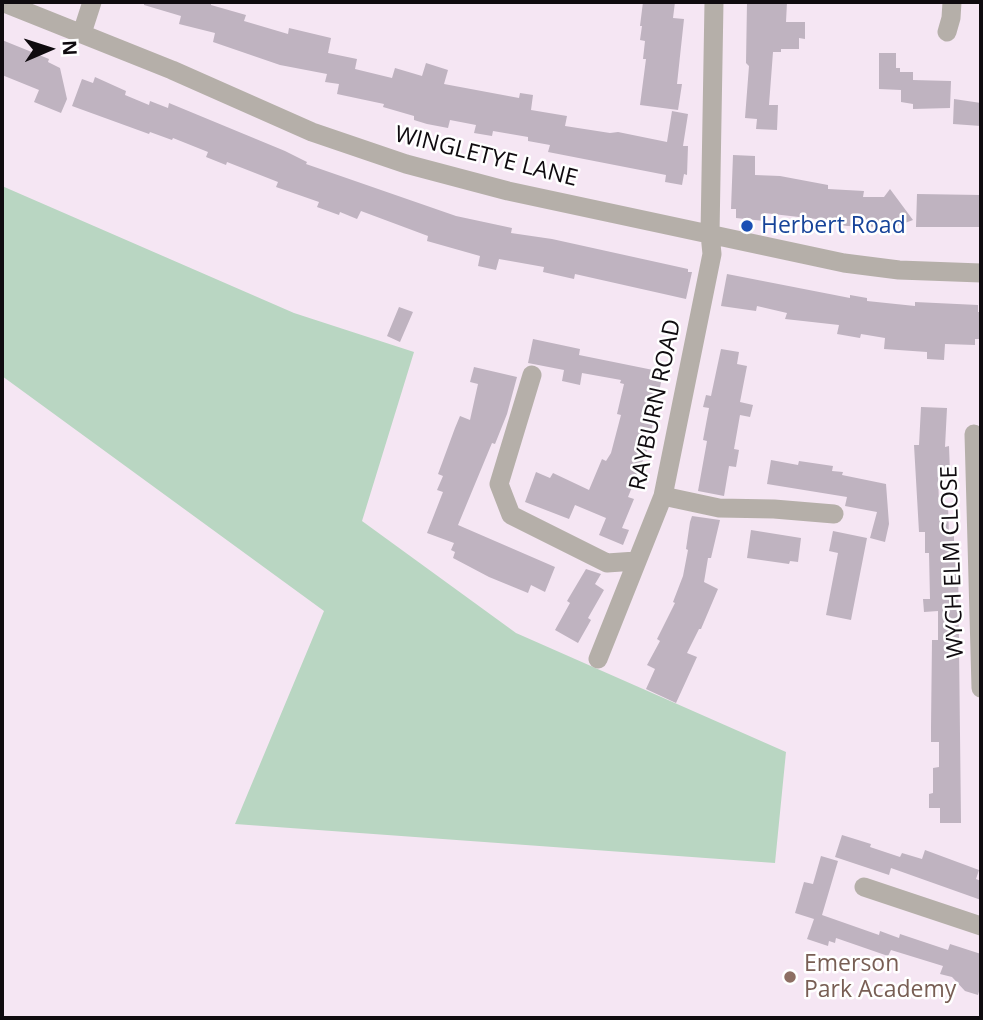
<!DOCTYPE html>
<html>
<head>
<meta charset="utf-8">
<style>
	body { margin:0 }
	#map { position:relative; width:983px; height:1020px; overflow:hidden; background:#f5e6f3; font-family:"Open Sans",sans-serif }
	canvas { display:block }
	.frame { position:absolute; inset:0; border:4px solid #0f0b0f; pointer-events:none }
	.north { position:absolute; left:14px; top:14px; width:70px; height:70px; -webkit-text-stroke:5px #fff; paint-order:stroke; rotate:87deg; font-size:19px; font-weight:700; line-height:28px; text-align:center; color:#0f0b0f }
	.north::after { content:''; display:block; margin:auto; width:24px; height:32px; background:#0f0b0f; clip-path:polygon(50% 0,100% 100%,50% 72%,0 100%) }
</style>
</head>
<body>
<div id="map">
<canvas width="983" height="1020"></canvas>
<div class="frame"></div>
<div class="north">N</div>
</div>
<script>
const context = document.querySelector('canvas').getContext('2d');
context.lineJoin = 'round';
function fillPath(path, color) {
  context.fillStyle = color;
  context.fill(path, 'evenodd');
}
function strokePath(path, color, width, dash) {
  context.strokeStyle = color;
  context.lineWidth = width;
  context.lineCap = dash ? 'butt' : 'round';
  context.setLineDash(dash || []);
  context.stroke(path);
}
function write(font, color, halo, rows, align = 'center') {
  context.font = font + ' "Open Sans",sans-serif';
  context.lineWidth = 5;
  context.setLineDash([]);
  context.textBaseline = 'middle';
  context.strokeStyle = halo;
  context.fillStyle = color;
  for (const [text, x, y, turn = 0] of rows) {
    context.save();
    context.translate(x, y);
    context.rotate((+turn || 0) * Math.PI / 180);
    context.textAlign = isNaN(turn) ? turn : align;
    if (halo) context.strokeText(text, 0, 0);
    context.fillText(text, 0, 0);
    context.restore();
  }
}
fillPath(new Path2D(`
	M2 186 294 313 414 352 362 521 516 633 786 752 775 863 235 824 324 611 2 376Z`), '#b9d6c2');
fillPath(new Path2D(`
	M144 2H211V5L246 15 244 21 288 34 289 28 331 38 328 53 357 59 355 69 392 78 395 68 422 76 426 63 448 70 444 84 519 98 520 93 533 95 531 110 567 116 565 126 610 133 618 132 667 142 672 111 688 114 683 146H688L687 175 684 174 682 185 665 182 666 175 548 152 550 145 528 141V137L493 131 492 136 474 133 476 125 450 120 448 128 427 124 414 120V116L383 107 384 104 337 94 339 84 325 82 327 74 280 65 213 42 215 33 179 24 181 16 144 5Z
	M643 2H675L673 18 684 19 677 84H682L678 110 640 105 646 59H643L645 41 640 40 642 26H640Z
	M747 2H787L786 22H805V39L799 38V49H781V52H773L769 105H778L777 130 756 129 757 119 745 118 749 66 746 63Z
	M2 40 49 59 48 62 60 68 67 99 61 113 34 102 39 90 2 75Z
	M879 53H896V68H900V72H913V80L951 81 950 108 913 109V104L901 102V90L879 89Z
	M95 77 126 91 125 95 149 105 150 101 168 108 169 103 285 151 307 162 306 164 456 216 512 228 511 233 552 239 688 269V272H692L686 299 575 274 574 279 543 272 544 267 499 259 496 270 478 266 480 256 427 241 428 236 361 211 357 219 340 212 339 215 317 207 319 202 276 187 278 182 227 162 226 165 206 157 208 152 173 138 172 140 150 132 149 134 72 106 82 79 93 83Z
	M954 99 981 103V126L953 124Z
	M733 155 755 156V175L780 176 828 185V189L864 191 863 197H884L890 189 913 220 886 230 883 227 847 226 834 224V221L764 213V221L736 218V209H731Z
	M917 194 981 195V227H916Z
	M727 274 850 298V295L867 298V301L915 306V302L978 305V312H981V339H975V345L945 344 944 360 927 359V352L884 349 885 338 861 334 860 338 837 334 839 325 785 319 787 313 757 306 756 311 721 306Z
	M399 307 413 312 400 342 387 336Z
	M533 339 580 349 579 355 663 372 653 424 645 449 647 450 628 497 634 499 622 528 629 530 623 545 599 535 606 518 575 505 569 519 525 502 536 472 550 478 553 473 589 490 602 459 606 461 611 453 621 415 617 414 624 384 620 383 621 380 582 373 580 385 562 381 564 370 528 363Z
	M721 349 739 352 737 364 747 366 740 402 753 405 750 417 740 415 734 449 739 450 736 467 729 466 724 496 698 491 707 441 703 440 709 408 703 407 706 395 711 396Z
	M474 367 517 377 507 414 495 444 492 443 458 525 555 567 545 592 531 585 528 593 489 577 453 558 455 552 451 550 454 543 427 533 443 492 437 490 443 476 438 474 455 428 460 416 470 420 478 384 470 382Z
	M921 407 947 408 945 447 949 446 950 473H938L939 505 948 504 949 536H954V557H958L961 823H940V808H929V794L933 793V768L939 767V742H931V727L932 640H938V611L924 612 923 599H930L929 553H925V532H919L914 445H919Z
	M771 460 798 465 799 461 833 466 832 471 843 472 842 475 886 484 889 524 885 542 870 538 877 512 845 506 847 497 767 484Z
	M692 516 720 520 711 558H708L704 582 718 589 701 629H699L687 653 697 657 676 703 646 689 655 669 647 665 660 641 657 639 675 603 673 602 683 576 688 550 686 549 690 522Z
	M751 530 801 538 798 562 790 561 789 564 747 558Z
	M833 531 867 538 851 620 826 615 838 553 829 551Z
	M586 569 601 574 595 584 604 590 588 618 591 620 578 643 555 630 570 603 567 601Z
	M842 835 871 844 870 847 900 857 902 853 922 859 925 850 979 870 976 879 981 881V900L891 868 889 875 835 857Z
	M821 856 838 861 822 915 879 935 880 931 899 938 900 934 948 950 950 944 981 954V984L978 995 965 991 952 977 940 974 943 966 891 950 888 956 836 938 835 943 829 941 828 946 807 939 814 919 795 913 804 882 813 884Z`), '#bfb3c0');
strokePath(new Path2D(`
	M2 2 172 70 312 132 406 164 508 191 844 263 899 270 981 273
	M947 32 951 18 952 2
	M82 33 92 2
	M532 375 499 484 511 515 607 563 636 561
	M974 434 981 688
	M663 496 719 508 774 509 834 514
	M598 659 663 496 712 254 710 234 714 2
	M864 887 981 926`), '#b5afa9', 19);
for (const [x, y, r, color] of [
	[747,226,7,"#1a4fb4"],
	[790,977,7,"#8d6e63"]
]) {
  const dot = new Path2D();
  dot.arc(x, y, r, 0, 2 * Math.PI);
  context.fillStyle = color;
  context.fill(dot);
  strokePath(dot, '#fff', 2.5);
}
write('23px', '#0f0b0f', '#fff', [
	["WINGLETYE LANE",486,157,14],
	["RAYBURN ROAD",656,405,-78],
	["WYCH ELM CLOSE",953,562,-92]
]);
write('23px', '#164399', '#fff', [
	["Herbert Road",761,226]
], 'left');
write('23px', '#785e54', '#fff', [
	["Emerson",804,964],
	["Park Academy",804,990]
], 'left');
</script>
</body>
</html>
